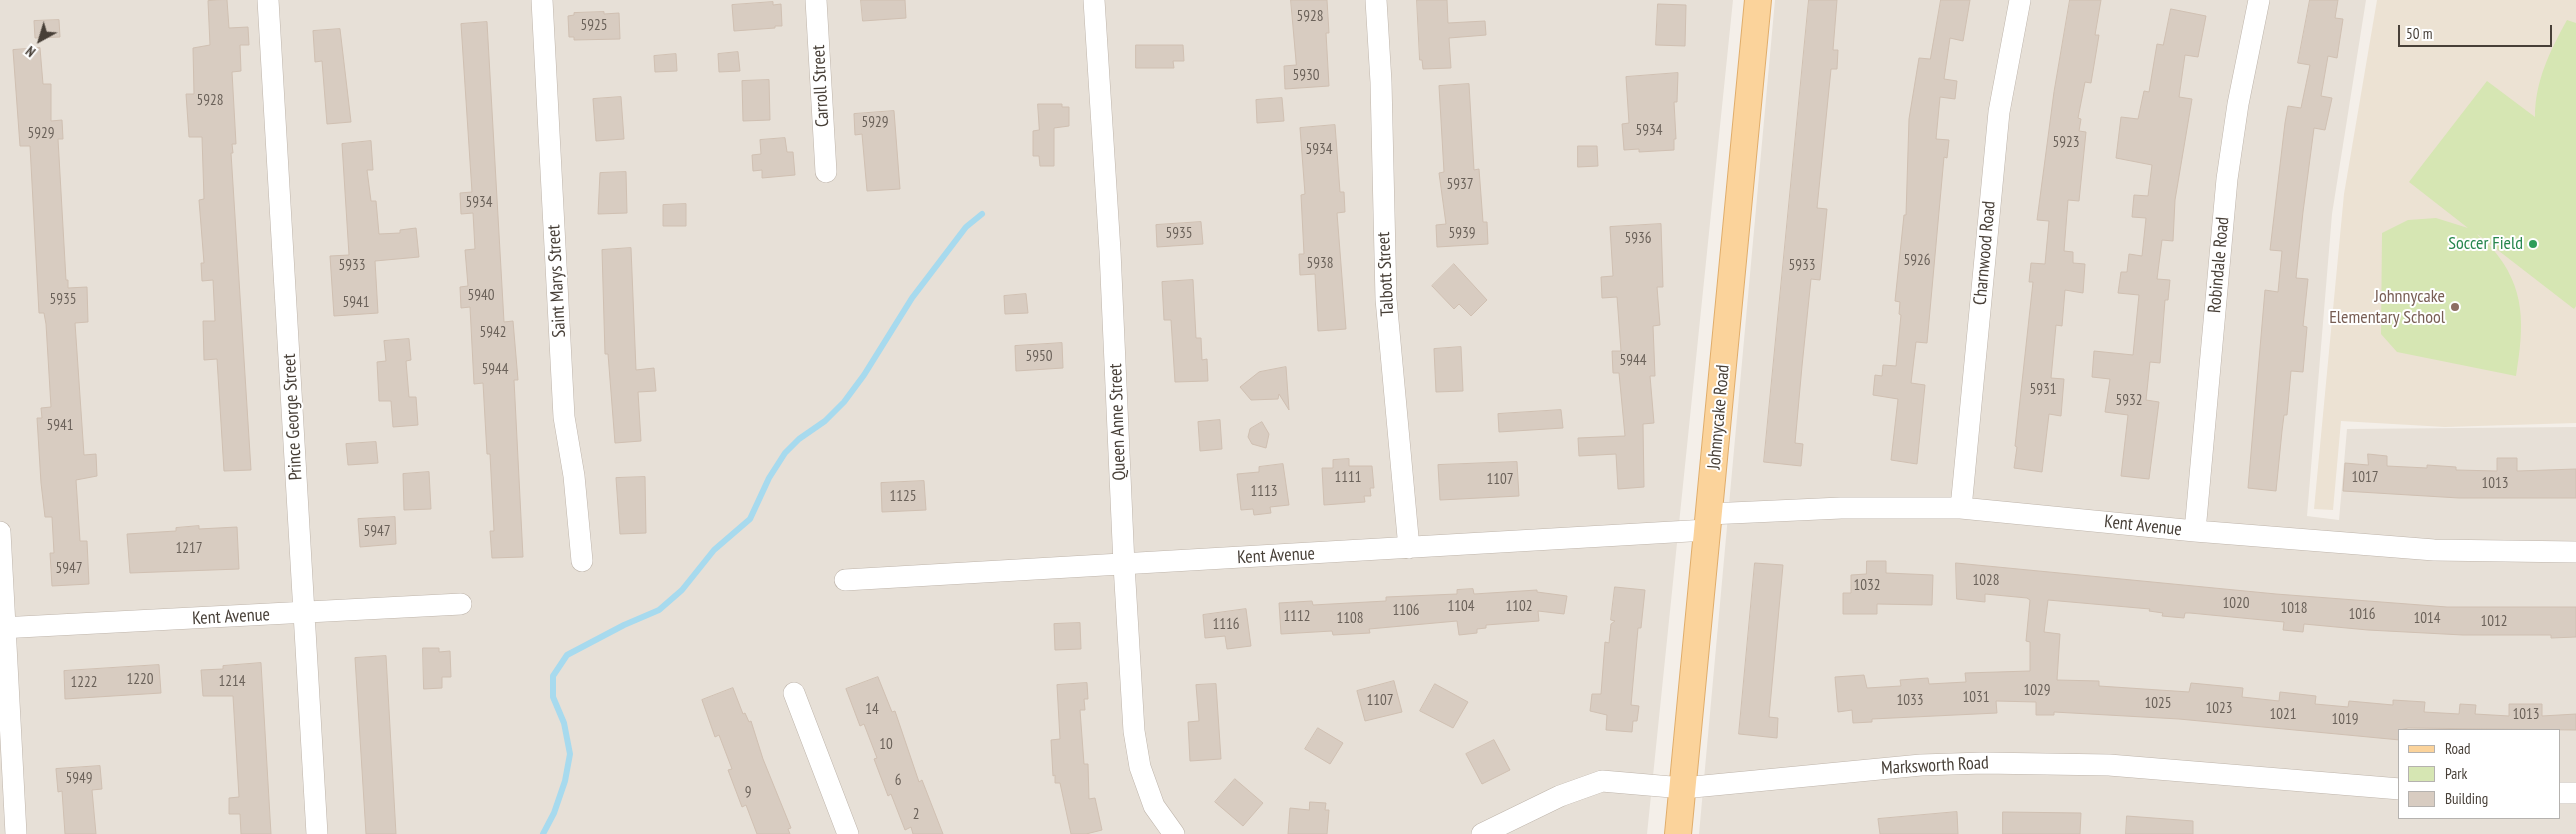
<!DOCTYPE html>
<html>
<head>
<meta charset="utf-8">
<style>
	body { margin:0 }
	#map { position:relative; width:2576px; height:834px; overflow:hidden; background:#f4efe9; font-family:"PT Sans Narrow",sans-serif }
	canvas { display:block }
	.legend { position:absolute; left:2398px; top:729px; width:162px; height:90px; box-sizing:border-box; background:#fff; border:1px solid #b5b2af; margin:0; padding:6px 9px; list-style:none; font-size:15px; color:#473f37 }
	.legend li { display:flex; align-items:center; gap:10px; height:25px }
	.legend b { width:25px; border:1px solid #b5b2af }
	.north { position:absolute; left:15px; top:15px; width:50px; height:50px; -webkit-text-stroke:4px #fff; paint-order:stroke; rotate:219deg; font-size:14px; font-weight:700; line-height:20px; text-align:center; color:#473f37 }
	.north::after { content:''; display:block; margin:auto; width:18px; height:22px; background:#473f37; clip-path:polygon(50% 0,100% 100%,50% 72%,0 100%) }
	.scale { position:absolute; left:2398px; top:25px; width:154px; height:22px; box-sizing:border-box; border:2px solid #473f37; border-top:0; padding-left:6px; font-size:15px; line-height:18px; white-space:nowrap; color:#473f37; -webkit-text-stroke:4px #fff; paint-order:stroke }
</style>
</head>
<body>
<div id="map">
<canvas width="2576" height="834"></canvas>
<ul class="legend">
<li><b style="height:6px;background:#fbd39b"></b>Road</li>
<li><b style="height:14px;background:#d6e6b3"></b>Park</li>
<li><b style="height:14px;background:#d8ccc1"></b>Building</li>
</ul>
<div class="north">N</div>
<div class="scale">50 m</div>
</div>
<script>
const context = document.querySelector('canvas').getContext('2d');
context.lineJoin = 'round';
function fillPath(path, color) {
  context.fillStyle = color;
  context.fill(path, 'evenodd');
}
function strokePath(path, color, width, dash) {
  context.strokeStyle = color;
  context.lineWidth = width;
  context.lineCap = dash ? 'butt' : 'round';
  context.setLineDash(dash || []);
  context.stroke(path);
}
function write(font, color, halo, rows, align = 'center') {
  context.font = font + ' "PT Sans Narrow",sans-serif';
  context.lineWidth = 4;
  context.setLineDash([]);
  context.textBaseline = 'middle';
  context.strokeStyle = halo;
  context.fillStyle = color;
  for (const [text, x, y, turn = 0] of rows) {
    context.save();
    context.translate(x, y);
    context.rotate((+turn || 0) * Math.PI / 180);
    context.textAlign = isNaN(turn) ? turn : align;
    if (halo) context.strokeText(text, 0, 0);
    context.fillText(text, 0, 0);
    context.restore();
  }
}
fillPath(new Path2D(`
	M0 0H1733L1647 834H0Z
	M1775 0H2366L2332 214 2307 516 2339 520 2347 429 2576 427V834H1699ZM2400 730H2560V818H2400Z`), '#e7e0d7');
fillPath(new Path2D(`
	M2377 0H2576V423L2445 427 2341 421 2333 510 2314 509 2344 194Z`), '#ece2d3');
fillPath(new Path2D(`
	M2567 20 2576 23V306L2574 309 2477 234C2480 239 2487 242 2491 247 2527 288 2524 326 2516 376L2397 352 2381 334 2382 233 2408 220 2436 218 2468 228 2409 182 2487 81 2535 117C2535 81 2550 51 2567 20Z`), '#d6e6b3');
strokePath(new Path2D(`
	M543 834 554 813 565 781 570 754 564 723 553 697V676L567 655 624 625 659 610 682 590 714 550 750 519 769 478 785 453 799 439 825 421 844 402 864 375 912 298 966 227 982 214`), '#a7daee', 6);
const building = new Path2D(`
	M227 0 229 28 248 27 249 45H240L241 71 232 72 236 144H232L233 153H231L251 470 224 471 217 359 204 360 203 321H215L213 280 202 281 201 263H204L199 200 204 199 202 137H189L186 94H194L193 48 210 45 208 1Z
	M861 0H905L906 18 863 21Z
	M1291 0H1327L1329 33H1326L1329 86 1285 89 1284 66 1296 65Z
	M1417 0H1447L1448 23 1485 21 1486 35 1449 38 1451 68 1423 69 1422 60H1420Z
	M1809 0H1837L1833 50H1838L1837 69H1831L1817 208 1827 209 1820 280 1811 279 1802 366 1795 443 1803 444 1801 466 1764 462Z
	M1941 0H1970L1963 41 1950 38 1944 79 1957 81 1955 99 1940 97 1936 139 1949 140 1947 158 1944 157 1927 343 1916 342 1911 383 1925 385 1917 464 1891 460 1898 399 1873 395 1875 375 1882 376 1883 365 1896 366 1901 315 1899 314 1900 302 1895 301 1904 215H1906L1909 119 1919 58 1930 59Z
	M2070 0H2101L2095 35H2099L2091 83 2085 82 2078 118 2081 119 2079 131 2086 132 2079 201 2068 200 2064 251 2073 252V263L2085 264 2083 293 2065 290 2062 326 2056 325 2051 378 2064 379 2061 416 2049 414 2042 472 2014 468 2017 447 2015 446 2033 282H2029L2031 263 2045 264 2049 221 2037 220 2054 92Z
	M2310 0H2338L2335 18 2343 19 2337 58 2328 56 2321 96 2332 98 2325 130 2314 128 2303 212 2296 278 2308 279 2303 326 2307 327 2303 372 2291 371 2287 415H2284L2282 431 2276 491 2248 488 2265 290 2278 292 2282 251 2270 250 2285 123 2288 106 2301 108 2310 65 2298 63Z
	M773 2V5L781 4 782 26H775V28L734 31 732 5Z
	M1658 4 1686 5 1685 46 1656 45Z
	M2171 9 2206 16 2198 57 2185 55 2179 97 2192 99 2175 200 2173 241 2162 240 2157 279 2170 280 2168 300H2165L2160 363 2150 362 2146 400 2159 402 2149 479 2121 476 2128 415 2105 412 2110 379 2092 377 2094 351 2133 355 2139 295 2118 293 2121 272H2127L2129 254 2142 256 2146 218 2132 217 2134 195 2148 196 2152 165 2116 158 2121 117 2138 119 2144 91 2149 92 2157 44 2163 45Z
	M604 12V14L619 13 620 39 574 40V37H569L568 16 574 15V13Z
	M59 20 60 37 35 38 34 21Z
	M487 22 504 322 513 321 518 380H514L523 557 492 558 490 531H494L490 454H487L483 383 474 384 470 307 461 308 460 287 468 286 465 250 475 249 473 213 461 214 460 193 472 192 461 24Z
	M340 29 351 122 327 124 322 61 315 62 313 31Z
	M1136 45H1183L1184 61H1173L1174 68H1136Z
	M40 48 43 84H51V121L62 120 63 139H58L66 280H68V288L87 287 88 322 75 323 84 455 96 454 97 476 76 480 80 541H87L89 584 52 586 50 553H54L52 517H45L41 483 37 418H42L41 408 51 407 46 324 44 313H39L30 146H20L13 50Z
	M738 52 740 71 719 72 718 54Z
	M676 54 677 71 655 72 654 56Z
	M1678 73 1677 102H1674L1676 139H1674V150L1639 152V149L1624 150 1622 124 1629 123 1626 77Z
	M769 80 770 120 743 121 742 81Z
	M1469 84 1474 170 1479 169 1483 222H1487L1488 244 1437 247 1436 225 1446 224 1439 173 1444 172 1439 86Z
	M621 97 624 139 596 141 593 99Z
	M1282 98 1284 121 1257 123 1256 100Z
	M1038 104H1062V107H1069V126L1054 128V166H1040L1039 156H1033V131L1039 130Z
	M894 111 900 189 867 191 862 134 855 135 854 114Z
	M1335 125 1340 192H1344L1345 212 1337 213 1346 329 1318 331 1315 274 1300 275 1299 254H1304L1301 195 1305 194 1300 128Z
	M785 138 787 152H793L795 175 762 178V170L753 171 752 155 761 154 760 140Z
	M371 141 373 170H367L371 201H376L379 234 400 233V230L416 228 419 257 375 261 378 313 334 316 330 256 349 255 342 144Z
	M1578 146H1597L1598 166 1578 167Z
	M626 172 627 213 598 214 600 173Z
	M686 204V226H663V205Z
	M1201 222 1203 244 1157 247 1156 225Z
	M1661 224 1663 287H1657L1660 325 1653 326 1655 376H1650L1654 423 1643 424 1644 487 1618 489 1616 454 1579 456 1578 438 1625 436 1619 373H1613L1612 351H1621L1617 297 1602 298 1601 277 1613 276 1610 227Z
	M631 248 636 370 654 368 656 391 638 392 641 441 615 443 608 354H605L602 250Z
	M1454 264 1487 300 1471 316 1459 304 1454 309 1432 286Z
	M1193 280 1196 338H1201L1202 360 1207 359 1208 381 1175 382 1171 320H1164L1162 282Z
	M1026 294 1028 313 1005 314 1004 296Z
	M409 339 411 360 406 361 409 397H416L418 425 393 427 391 401H379L377 362 386 361 384 341Z
	M1062 343 1063 368 1016 371 1015 346Z
	M1461 347 1463 391 1436 392 1434 349Z
	M1286 367 1289 410 1279 394 1278 399 1251 400 1240 387 1259 372Z
	M1561 410 1563 428 1499 432 1498 414Z
	M1220 420 1222 449 1200 451 1198 422Z
	M1262 422 1269 434 1266 448 1252 444 1248 437 1250 429Z
	M376 442 378 463 348 465 346 444Z
	M2368 454 2387 456V466L2427 468V465L2456 467V470L2497 471V458H2517V471L2576 469V498H2459L2343 491 2345 463 2368 465Z
	M1349 459V466H1372L1374 488H1370L1371 496H1364L1365 502 1324 505 1322 468H1333V460Z
	M1517 462 1519 496 1440 500 1438 465Z
	M1283 464 1289 505 1270 507 1271 513 1254 515 1253 509 1241 510 1237 474 1259 472V467Z
	M429 472 431 509 404 510 403 474Z
	M645 477 646 533 620 534 616 478Z
	M924 481 926 510 882 512 881 483Z
	M395 517 396 544 360 547 358 519Z
	M199 526V529L237 527 239 569 130 573 127 534 176 531V528Z
	M1867 561H1886V573L1933 575 1932 605 1877 604V614H1843V593H1851V575L1866 574Z
	M1755 563 1783 565 1769 717 1778 718 1777 738 1739 734Z
	M1956 563 2276 594 2447 607H2576V637L2551 638V635H2463L2368 630 2304 624 2303 632 2283 630 2284 622 2190 613H2185L2184 618 2162 616 2163 613 2149 611 2150 609 2048 600 2044 632 2060 634 2057 680 2099 681V686L2189 692 2191 683 2243 688 2242 697 2279 701 2280 692 2316 696 2315 704 2348 707 2349 701 2393 705V700L2425 702 2424 712 2459 714 2460 704 2476 705 2475 714 2509 716V704H2542V716L2576 714V730L2408 728 2400 730V740L2179 719 2054 712V715H2036V702L1996 701 1997 713 1872 719V722L1853 723 1852 710 1838 712 1835 677 1864 675 1867 688 1901 686 1900 680 1928 678 1929 684 1966 682 1965 673 2030 671V642L2026 641 2030 600 2027 598 1985 594V602L1957 599Z
	M1615 587 1645 590 1641 628H1638L1631 705 1639 706 1637 721H1633L1632 732 1606 730 1607 715 1590 711 1592 694H1601L1605 642 1609 643 1611 624 1615 621 1611 620Z
	M1473 589 1474 594 1537 590V592L1567 596 1564 614 1538 611 1539 621 1486 625V628L1477 629V633L1459 635 1457 621 1369 629 1370 633 1333 635 1332 631 1281 634 1279 603 1312 601 1313 605 1386 601V597L1457 594V590Z
	M1246 609 1251 646 1227 649 1225 636 1205 638 1203 615Z
	M1080 623 1081 649 1055 650 1054 624Z
	M423 648H439V652L450 651 451 677H442V688L424 689Z
	M386 656 396 834H366L355 658Z
	M261 663 271 834H241L240 814H229V798L239 797 233 696H203L201 670 223 669V666Z
	M159 665 161 693 65 699 64 671Z
	M878 677 892 712 895 711 919 782 922 780 943 834H913L911 827 905 830 891 794 888 796 874 759 877 758 864 724 860 726 846 689Z
	M1394 681 1402 712 1365 721 1357 691Z
	M1087 683 1088 699H1084L1085 710H1080L1084 764H1088L1089 799 1095 798 1102 830 1086 834H1071L1060 783H1055V775L1053 776 1051 740 1060 739 1057 685Z
	M1216 684 1221 759 1190 761 1188 722 1199 721 1196 685Z
	M1435 684 1468 702 1453 728 1420 711Z
	M733 688 743 714 745 713 749 722 751 721 763 759 791 828 788 829 790 834H757L746 805 742 807 728 770 732 769 719 735 715 737 702 700Z
	M1318 728 1343 743 1330 764 1305 749Z
	M1494 740 1510 770 1482 784 1466 754Z
	M100 766 102 789 92 790 96 834H65L62 791 58 792 56 769Z
	M1235 779 1263 803 1243 826 1215 802Z
	M1310 802 1326 803 1325 810H1329L1327 834H1288L1290 808 1309 810Z
	M1957 812 1958 834H1880L1878 819Z
	M2003 812 2081 813 2080 834H2003Z
	M2127 816 2193 821V834H2126Z`);
fillPath(building, '#d8ccc1');
strokePath(building, '#d0c0b2', 1);
const minor = new Path2D(`
	M268 0 317 834
	M542 0 564 417 574 476 582 561
	M816 0 826 172
	M1094 0 1110 251 1124 565 1134 731 1140 767 1154 806 1174 834
	M1376 0 1381 82 1386 299 1409 548
	M1961 508 1999 112 2020 0
	M1709 514 1841 508H1961L2195 531 2434 550 2576 552
	M2195 531 2227 179 2238 104 2259 0
	M0 532 16 834
	M845 580 1707 530
	M0 628 461 604
	M794 693 848 834
	M2560 793H2576
	M1482 834 1560 796 1602 781 1683 788 1921 765 1983 763 2109 765 2400 789`);
const major = new Path2D(`
	M1678 834 1758 0`);
strokePath(minor, '#bfb5ab', 22);
strokePath(major, '#e0ad6b', 28);
strokePath(minor, '#fff', 21);
strokePath(major, '#fbd39b', 26);
for (const [x, y, r, color] of [
	[2533,244,5,"#2e9e5b"],
	[2455,307,5,"#8d6e63"]
]) {
  const dot = new Path2D();
  dot.arc(x, y, r, 0, 2 * Math.PI);
  context.fillStyle = color;
  context.fill(dot);
  strokePath(dot, '#fff', 2);
}
write('15px', '#6b625a', null, [
	["5928",1310,17],
	["5925",594,26],
	["5930",1306,76],
	["5928",210,101],
	["5929",875,123],
	["5934",1649,131],
	["5929",41,134],
	["5923",2066,143],
	["5934",1319,150],
	["5937",1460,185],
	["5934",479,203],
	["5935",1179,234],
	["5939",1462,234],
	["5936",1638,239],
	["5926",1917,261],
	["5938",1320,264],
	["5933",352,266],
	["5933",1802,266],
	["5940",481,296],
	["5935",63,300],
	["5941",356,303],
	["5942",493,333],
	["5950",1039,357],
	["5944",1633,361],
	["5944",495,370],
	["5931",2043,390],
	["5932",2129,401],
	["5941",60,426],
	["1111",1348,478],
	["1017",2365,478],
	["1107",1500,480],
	["1013",2495,484],
	["1113",1264,492],
	["1125",903,497],
	["5947",377,532],
	["1217",189,549],
	["5947",69,569],
	["1028",1986,581],
	["1032",1867,586],
	["1020",2236,604],
	["1104",1461,607],
	["1102",1519,607],
	["1018",2294,609],
	["1106",1406,611],
	["1016",2362,615],
	["1112",1297,617],
	["1108",1350,619],
	["1014",2427,619],
	["1012",2494,622],
	["1116",1226,625],
	["1220",140,680],
	["1214",232,682],
	["1222",84,683],
	["1029",2037,691],
	["1031",1976,698],
	["1107",1380,701],
	["1033",1910,701],
	["1025",2158,704],
	["1023",2219,709],
	["14",872,710],
	["1021",2283,715],
	["1013",2526,715],
	["1019",2345,720],
	["10",886,745],
	["5949",79,779],
	["6",898,781],
	["9",748,793],
	["2",916,815]
]);
write('18px', '#473f37', '#fff', [
	["Carroll Street",821,86,-93],
	["Charnwood Road",1985,253,-85],
	["Robindale Road",2219,265,-85],
	["Talbott Street",1386,274,-93],
	["Saint Marys Street",557,281,-93],
	["Prince George Street",293,417,-93],
	["Johnnycake Road",1719,417,-85],
	["Queen Anne Street",1118,422,-92],
	["Kent Avenue",2143,526,6],
	["Kent Avenue",1276,556,-3],
	["Kent Avenue",231,617,-3],
	["Marksworth Road",1935,766,-3]
]);
write('18px', '#27864d', '#fff', [
	["Soccer Field",2523,244]
], 'right');
write('18px', '#785e54', '#fff', [
	["Johnnycake",2445,297],
	["Elementary School",2445,318]
], 'right');
</script>
</body>
</html>
